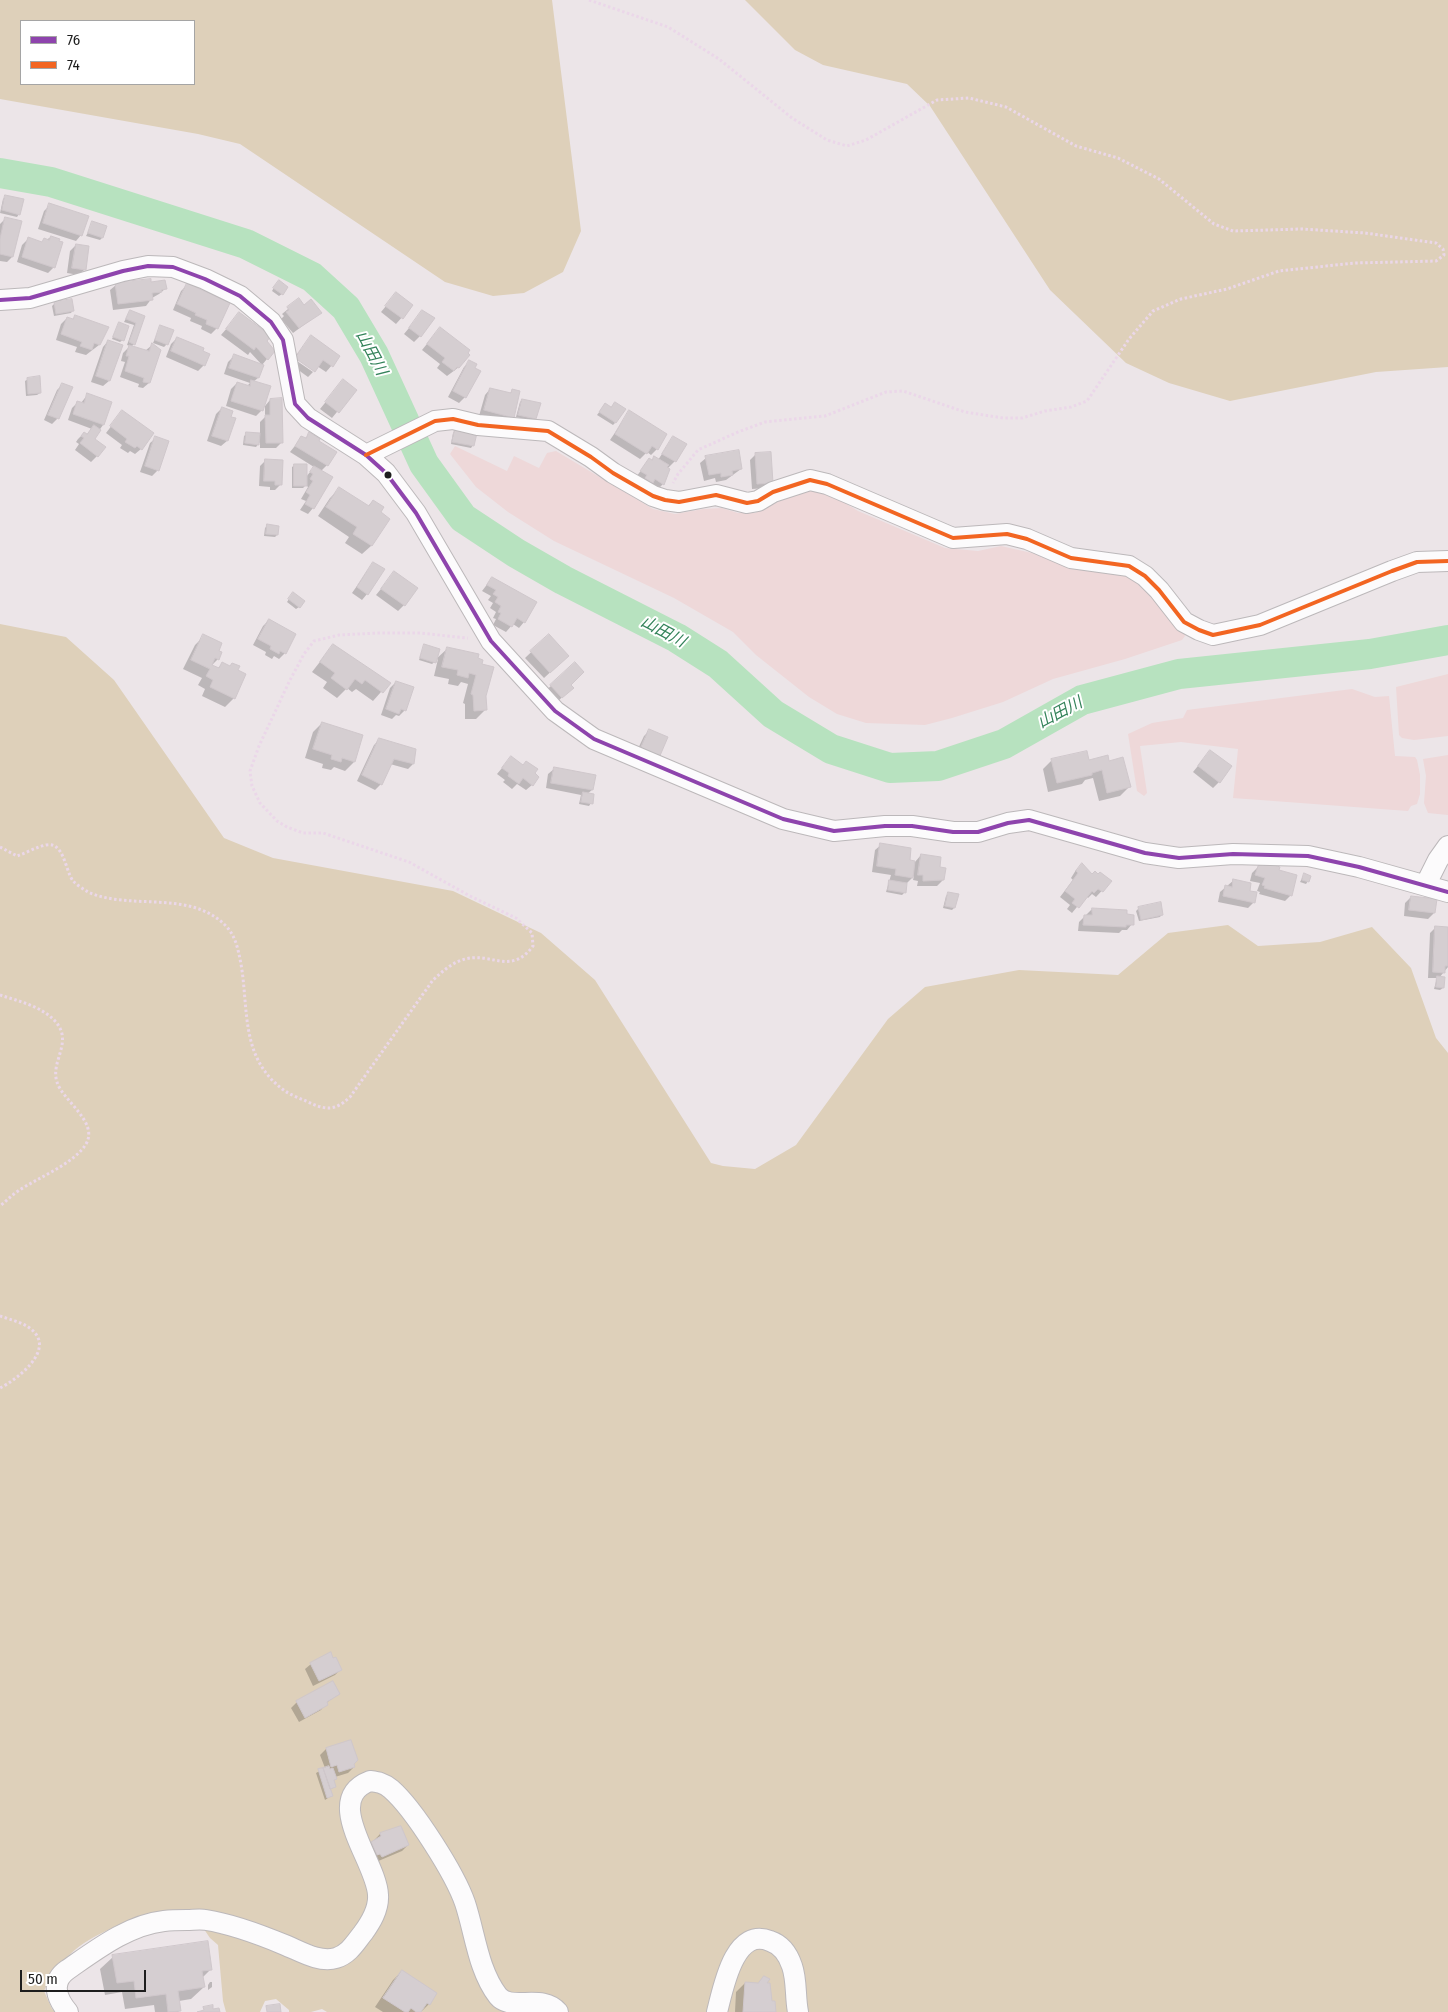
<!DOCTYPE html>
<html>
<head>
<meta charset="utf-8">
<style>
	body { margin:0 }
	#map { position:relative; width:1448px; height:2012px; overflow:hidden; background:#ece5e8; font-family:"Fira Sans Condensed",sans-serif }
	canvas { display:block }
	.legend { position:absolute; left:20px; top:20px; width:175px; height:65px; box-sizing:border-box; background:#fff; border:1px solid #a5a5a5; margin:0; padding:6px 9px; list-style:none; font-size:15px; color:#1d1d1d }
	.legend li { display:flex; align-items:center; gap:10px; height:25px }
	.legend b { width:25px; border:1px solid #a5a5a5 }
	.scale { position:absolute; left:20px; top:1970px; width:126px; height:22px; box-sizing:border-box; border:2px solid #1d1d1d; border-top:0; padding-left:6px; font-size:15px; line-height:18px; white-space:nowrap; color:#1d1d1d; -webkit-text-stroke:4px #fff; paint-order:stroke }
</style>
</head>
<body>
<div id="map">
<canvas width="1448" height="2012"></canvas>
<ul class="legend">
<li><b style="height:6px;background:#8e44ad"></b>76</li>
<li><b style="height:6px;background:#f26522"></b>74</li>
</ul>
<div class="scale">50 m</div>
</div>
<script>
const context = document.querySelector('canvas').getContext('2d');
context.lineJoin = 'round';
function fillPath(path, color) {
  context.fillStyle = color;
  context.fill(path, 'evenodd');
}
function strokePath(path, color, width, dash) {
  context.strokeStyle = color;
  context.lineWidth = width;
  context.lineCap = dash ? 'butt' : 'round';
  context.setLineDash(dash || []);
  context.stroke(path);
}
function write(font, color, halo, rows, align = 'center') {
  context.font = font + ' "Fira Sans Condensed","Noto Sans JP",sans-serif';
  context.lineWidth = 4;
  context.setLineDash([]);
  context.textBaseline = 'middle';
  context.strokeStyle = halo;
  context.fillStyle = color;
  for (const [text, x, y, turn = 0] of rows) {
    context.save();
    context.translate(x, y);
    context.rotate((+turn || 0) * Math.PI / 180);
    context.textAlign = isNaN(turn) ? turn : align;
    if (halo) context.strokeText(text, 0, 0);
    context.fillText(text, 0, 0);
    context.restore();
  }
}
fillPath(new Path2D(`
	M455 446 507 471 514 456 539 468 547 453 556 451 653 509 675 514 703 509 722 508 738 513H755L786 498 813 489 834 496 858 511 945 548 978 551 1001 546 1129 575 1145 585 1183 629 1185 636 1182 640 1125 659 1053 679 1003 702 952 718 925 725 866 723 837 714 809 697 756 655 733 632 674 598 554 541 508 512 476 487 450 454Z
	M1448 674V736L1414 740 1402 738 1399 735 1396 687Z
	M1352 689 1375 697 1389 696 1395 756 1415 757 1417 760 1420 775V794L1417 804 1411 806 1408 811 1233 798 1238 749 1181 742 1140 746 1147 793 1144 796 1137 791 1128 734 1152 723 1183 718 1187 710Z
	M1448 755V815L1428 813 1424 803 1426 776 1423 759Z`), '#eed8d9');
fillPath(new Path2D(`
	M0 0H552L581 231 563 272 524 293 493 296 445 282 240 144 198 134 0 99ZM194 21V84H21V21Z
	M745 0H1448V367L1376 372 1230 401 1169 383 1126 363 1050 290 930 106 907 84 823 65 795 50Z
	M0 624 66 637 114 680 224 838 273 858 453 891 541 933 595 980 711 1163 723 1166 755 1169 796 1145 888 1019 925 987 1019 970 1118 975 1168 933 1228 925 1258 946 1320 942 1372 927 1411 968 1436 1038 1448 1053V2012H327L322 2009 311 2012H289V2010L276 1999 265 2001 260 2012H226L223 2001 218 1945 210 1938 193 1913C172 1915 151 1916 131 1920 124 1922 116 1926 110 1929 79 1943 58 1960 44 1991L52 2009 56 2012H0Z`), '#ded0ba');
fillPath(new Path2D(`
	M6 196 19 214 17 217 0 213 3 199Z
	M50 205 81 235 76 241 38 229 44 211Z
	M6 218 12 257 7 262 0 261V224Z
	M93 223 102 238 100 240 86 236Z
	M51 237 54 267 48 273 17 262 22 245 28 239 41 243Z
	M76 245 85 269 79 275 67 273 70 251Z
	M150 283 165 289 159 294 152 298 146 306 113 310 110 290 116 285Z
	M276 284 282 294 279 296 272 291Z
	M187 285 217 328 211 334 201 329 202 326 190 321 191 318 173 310 181 291Z
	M396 294 412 306 396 324 381 312Z
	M299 300 304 306 320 313 293 333 281 319 284 316 282 314Z
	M55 303 73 310 71 313 54 316 52 306Z
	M130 311 144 317 134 344 131 347 145 351 152 345 149 383 143 388 138 387 139 384 120 377 125 362 121 361 123 353 130 346 127 345 134 325 124 322Z
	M423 311 420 336 414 342 404 334Z
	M239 314 266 341 267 359 262 365 250 352 248 355 221 335Z
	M75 316 99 345 86 355 75 352 77 347 56 340 61 324 67 318 72 320Z
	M119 323 123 340 120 342 112 339Z
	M161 326 167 344 164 347 153 343Z
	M435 334 459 367 447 376 437 368 440 364 422 350Z
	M311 337 339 357 326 372 317 366 295 357Z
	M177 338 204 365 198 371 166 357 171 344Z
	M108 341 109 381 103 386 91 382 103 347Z
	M234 356 262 366 258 378 253 382 262 410 256 416 226 406 231 389 237 383 247 386 250 383 224 374 228 362Z
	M294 359 313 372 308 377 290 364Z
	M470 362 465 397 459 403 448 397 464 367Z
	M28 379 40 393 37 395 26 396 25 381Z
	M63 384 58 418 52 424 44 420 57 390Z
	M338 387 355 390 332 418 320 409Z
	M490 389 509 394 513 390 512 417 507 423 479 416 485 395Z
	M88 394 110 402 103 425 93 439 97 456 91 462 75 450 79 444 76 442 78 439 84 433 86 435 92 429 68 420 72 408 78 402 81 403Z
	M270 400 282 442 276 448H260V442L256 447 243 445 244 436 247 434 260 435V422L265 417V406Z
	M522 400 535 418 533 421 516 417 520 402Z
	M603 407 615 423 613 425 597 415Z
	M222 408 230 417 234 419 227 441 221 446 207 441 216 414Z
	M122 412 141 449 135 454 130 451 128 453 120 448 122 445 106 433Z
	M629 412 657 449 651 455 647 452 640 459 610 440Z
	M455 430 473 445 471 448 451 444 453 433Z
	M310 434 317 441 327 465 321 471 313 508 308 514 300 510 306 501 301 499 308 487 306 485 303 488H292V467L295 465 306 477 314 467 290 452 302 437 304 439Z
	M673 437 675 461 667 469 663 484 657 490 636 477 649 460H658Z
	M156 438 158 470 152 476 140 472 150 443Z
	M755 455 772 482 766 488 752 489 750 460Z
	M706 458 741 469 726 480 716 482 715 478 704 481 700 463Z
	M265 461 281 484 275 490H270V487L259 486 260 466Z
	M339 489 367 507 373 501 379 513 389 519 371 546 362 554 345 543 349 537 318 516 330 498Z
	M267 526 277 535 275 537 264 536 265 528Z
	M373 563 367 594 362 600 352 593Z
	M394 573 404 605 398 611 376 595Z
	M492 578 524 622 519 628 513 624 506 632 493 625 496 619 493 618 496 612 490 608 493 603 488 600 491 596 482 591Z
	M291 596 299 607 296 609 287 602Z
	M269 620 285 653 279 659 274 656 272 659 265 655 266 652 253 645 263 626Z
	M204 636 217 651 218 659 211 666 217 669 222 664 234 698 225 707 202 696 205 689 198 685 202 678 183 669 195 645Z
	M548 636 568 656 544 678 525 658Z
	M333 645 389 683 373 701 356 689 352 692 347 688 337 698 323 688 327 682 312 672Z
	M424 646 435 660 448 648 477 659 485 696V710L476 719H465V704L463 703 468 684 461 682 458 686 448 684 449 679 434 676 438 659 432 664 419 660Z
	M396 682 405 710 399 716 396 715 392 719 381 715 390 688Z
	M569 685 572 688 556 703 545 691 551 686Z
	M322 723 362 736 354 762 345 771 334 767 331 770 322 768 323 764 305 758 313 732Z
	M650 730 652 763 635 755 644 736Z
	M380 739 413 764 408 769 390 764 381 784 375 790 357 781 374 745Z
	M1210 751 1219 782 1213 788 1193 772Z
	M511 757 533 774 532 785 526 790 517 784 512 789 503 782 505 780 497 774Z
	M1052 760 1108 762 1129 787 1120 796 1099 801 1093 778 1085 780 1082 784 1048 792 1043 769Z
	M554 769 594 776 592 790 587 794 591 803 589 806 579 804 581 795 546 788 548 774Z
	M881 845 908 861 915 862 921 855 939 868 943 880 937 886H917L918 881 913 880 914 876 906 884 905 892 902 895 886 892 891 875 872 872 875 850Z
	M1258 867 1277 870 1291 895 1285 901 1259 894 1260 892 1257 891 1260 883 1250 881 1252 873Z
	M1076 870 1110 882 1096 897 1092 894 1088 898 1086 896 1072 913 1067 909 1070 905 1060 897 1073 880 1071 878Z
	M1304 875 1308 881 1306 884 1300 882Z
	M1234 880 1248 892 1254 902 1248 908 1218 902 1220 892Z
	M949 893 954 908 952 910 943 908 946 896Z
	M1411 897 1434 913 1428 919 1404 916 1405 903Z
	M1139 908 1162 914 1160 917 1139 921 1136 911Z
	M1092 909 1126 916 1132 924 1127 930H1122L1119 933 1078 931 1079 922Z
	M1436 927 1448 928V967L1439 978H1444L1443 988 1440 990 1434 989 1437 978H1428L1430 933Z
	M333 1660 341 1669 335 1675 313 1686 305 1669 311 1664Z
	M339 1694 326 1703 321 1710 299 1722 291 1708 297 1702Z
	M351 1742 354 1767 348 1773 335 1777 333 1780 335 1786 330 1790 331 1796 325 1800 316 1773 325 1768 320 1755 326 1749Z
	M400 1828 408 1845 402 1851 376 1862 366 1849 380 1834Z
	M113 1957 211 1969 202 1978 204 1987 191 1999 179 2001 180 2010 178 2012H155L154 2005 125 2009 122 1992 105 1995 100 1969Z
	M402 1971 429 2004 421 2012H383L375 2007 393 1980Z
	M210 1982H212V1987L208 1990V1985Z
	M745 1983 765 1984 774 2012H735L736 1992Z`), '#0003');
strokePath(new Path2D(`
	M0 173 51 182 246 244 312 277 346 308 374 355 424 464 463 518 516 553 563 580 677 638 718 664 773 714 831 749 890 768 938 766 1004 744 1082 700 1179 674 1370 654 1448 640`), '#b7e2bf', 30);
const building = new Path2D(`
	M5 195 24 199 20 215 2 210Z
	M49 203 89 216 82 236 43 223Z
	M5 217 22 221 13 257 0 254V239Z
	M92 221 107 226 103 238 88 233Z
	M51 236 60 239 59 241 63 242 55 268 22 257 28 237 42 242 44 238 49 240Z
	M76 244 89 246 86 270 72 268Z
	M151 279V282L165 280 167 289 161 290 162 292 152 293 153 300 118 304 115 283Z
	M279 280 288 287 283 295 273 288Z
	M187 283 230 303 218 329 206 324 207 320 195 315 196 313 177 304Z
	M396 292 413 305 403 319 385 306Z
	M299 298 304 305 311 299 322 313 299 328 286 312 289 310 287 307Z
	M72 299 74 311 56 314 54 302Z
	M130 310 145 316 135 345 129 342 136 323 126 319Z
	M422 310 435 318 421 337 409 328Z
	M239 312 271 336 267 341 275 351 268 360 256 347 254 350 226 329Z
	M75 315 109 327 100 345 94 343 92 350 80 346 82 342 61 334 67 317 73 319Z
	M119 322 129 326 124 341 113 337Z
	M160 325 174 330 168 345 155 340Z
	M440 327 470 350 468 353 470 355 459 368 457 367 454 371 442 362 445 358 427 344Z
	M311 335 340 356 333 367 323 360 315 372 295 358Z
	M177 337 204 348 203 351 210 354 205 366 171 351Z
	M108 340 123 345 110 381 96 376Z
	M152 343 161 350 150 383 143 382 144 378 125 371 129 356H126L129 345 149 351Z
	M234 354 264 365 259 378 229 368Z
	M469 360 477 364 475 368 481 371 466 398 453 391Z
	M40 376 41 393 28 394 27 378Z
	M343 379 357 390 339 413 325 402Z
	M251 380 271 386 263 411 231 401 237 382 250 386Z
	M62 383 73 387 59 419 48 415Z
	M490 388 511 393 512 389 520 391 514 418 484 410Z
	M87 393 112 402 104 425 73 414 77 401 84 403Z
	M282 398 283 443H266L265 415H270V399Z
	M522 399 541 403 536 419 518 415Z
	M615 402 626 409 616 423 599 412 605 403 611 407Z
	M222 407 233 411 231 417 236 418 228 441 212 436Z
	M122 410 154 433 142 450 137 446 135 448 125 442 127 439 110 426Z
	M629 410 667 434 658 450 652 446 647 454 615 434Z
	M94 425 101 430 95 439 106 447 98 457 80 443 84 438 81 436 84 432 87 434Z
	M455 429 477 433 474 446 452 442Z
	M246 432 260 433 259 445 245 443Z
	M309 432 320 439 319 441 337 452 328 466 295 446 301 436 306 438Z
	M155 436 169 441 159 471 145 466Z
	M673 436 687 444 676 462 662 454Z
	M739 450 742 469 732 471 733 475 721 477V473L709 475 705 456Z
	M771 452 773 483 757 484 755 453Z
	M654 456 669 465 667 467 670 469 664 485 655 479 653 483 645 478 647 475 640 471 649 458 652 460Z
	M265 459 283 460 282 485H275V481H264Z
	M294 464H307V486H294Z
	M314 466 333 477 314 509 305 504 310 495 306 492 313 481 310 479 313 474 310 472Z
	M339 487 369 506 373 500 384 507 381 512 390 519 372 546 353 534 357 527 326 507Z
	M267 524 279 526 278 535 266 534Z
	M373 562 385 569 368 595 357 587Z
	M394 571 418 588 405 606 381 589Z
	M492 577 537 602 525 623 517 618 512 627 498 619 501 613 498 612 501 606 495 602 498 597 493 594 496 590 487 585Z
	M293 592 305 601 300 608 288 599Z
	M269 619 296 634 286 654 280 651 279 654 270 649 271 646 258 639Z
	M203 634 222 643 219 651 222 652 219 660 215 658 212 665 219 668 222 662 230 666 232 663 240 666 238 670 246 674 235 699 210 687 213 680 206 676 210 669 191 660Z
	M549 634 569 656 550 673 530 651Z
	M333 644 391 683 383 693 365 680 362 684 355 679 347 690 331 678 335 673 320 662Z
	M424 644 440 649 436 663 420 658Z
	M447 647 479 654 478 658 483 660 482 664 494 667 486 696 487 710 474 711 473 695 471 694 476 675 469 673 468 678 457 675 458 670 442 667Z
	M575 662 584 672 571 685 574 688 562 698 550 685Z
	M396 681 414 687 406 711 401 709 399 714 386 709Z
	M322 722 363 735 355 762 342 758 341 762 331 759 332 755 313 749Z
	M649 729 668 737 659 758 640 750Z
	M379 738 416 749 414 764 394 759 382 785 362 775Z
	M1210 750 1232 766 1220 783 1198 766Z
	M1087 751 1089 760 1108 755 1109 761 1123 757 1131 787 1107 793 1102 770 1092 773V775L1057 783 1051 759Z
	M511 756 523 765 526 761 538 769 535 773 539 777 533 786 523 778 519 784 508 776 509 773 502 768Z
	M554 767 596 775 593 790 551 783Z
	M583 792 594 794 593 804 581 802Z
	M880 843 911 848 910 860 915 861 913 878 895 875 896 869 877 866Z
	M921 854 941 857 940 867 946 868 944 880 923 881V875H918Z
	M1082 863 1092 874 1095 871 1098 874 1100 872 1112 881 1103 892 1098 889 1094 893 1092 891 1079 908 1072 903 1075 899 1065 891 1078 873 1076 871Z
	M1271 864 1280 867 1279 870 1297 875 1292 896 1264 888 1265 886 1262 885 1265 878 1255 875 1258 866Z
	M1304 873 1311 876 1309 882 1302 880Z
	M1233 879 1251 883 1250 891 1257 892 1255 903 1223 896 1225 885 1232 887Z
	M889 880 907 883 906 893 888 890Z
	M948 892 959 894 955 908 945 906Z
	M1411 896 1437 899 1435 913 1409 910Z
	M1161 902 1163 915 1141 920 1138 907Z
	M1092 908 1127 910V914L1134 915V925H1126V927L1083 925 1084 915H1092Z
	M1435 926 1448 927V966H1445V973L1433 972Z
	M1437 976 1445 977 1444 988 1436 987Z
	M331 1652 333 1658 336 1657 342 1670 319 1681 310 1663Z
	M333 1681 340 1694 327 1702 328 1705 305 1718 296 1701Z
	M351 1740 358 1760 354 1764 355 1767 339 1772 337 1765 331 1767 326 1748Z
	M329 1766 330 1769 333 1768 337 1779 334 1780 336 1787 330 1789 323 1768Z
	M323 1768 333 1796 327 1798 318 1769Z
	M401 1826 409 1845 382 1857 380 1854 377 1855 371 1842 381 1836 380 1833Z
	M208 1941 212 1970 202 1971 205 1987 178 1991 181 2011 168 2012 166 1994 136 1998 134 1981 117 1983 112 1955Z
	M402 1970 437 1993 430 2005 427 2003 421 2012H416L411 2008 408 2012H405L383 1998Z
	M764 1976 770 1979 767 1983H770L772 2001H775L776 2012H743L745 1982 758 1983Z
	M280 2004 281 2012H267L266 2006Z
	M213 2005V2009L219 2008 220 2012H197L204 2010 203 2007Z`);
fillPath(building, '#d5ced1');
strokePath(building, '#cfc7cb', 1);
const street = new Path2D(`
	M0 300 30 298 123 271 148 266 173 267 205 279 240 296 271 322 283 340 295 404 308 418 366 455 386 473 416 513 491 641 555 711 594 739 783 819 834 831 885 826H912L953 832H978L1008 823 1029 820 1145 853 1179 858 1233 854 1308 856 1359 867 1448 892
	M366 455 435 421 453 419 478 425 548 431 591 457 613 473 653 496 665 500 679 502 716 495 747 503 758 501 773 492 810 480 827 484 953 538 1007 534 1027 539 1071 558 1129 566 1145 576 1159 590 1184 622 1199 630 1213 635 1260 625 1392 571 1417 562 1448 561
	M1426 884 1438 860 1448 846
	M68 2012C57 1999 50 1982 67 1970 96 1950 128 1925 164 1921 172 1920 180 1920 187 1920 193 1920 200 1919 206 1920 232 1924 261 1935 285 1945 300 1951 319 1963 336 1958 349 1954 355 1943 363 1933 371 1922 379 1909 378 1895 377 1862 321 1800 370 1781 378 1782 384 1783 391 1789 414 1809 455 1874 465 1903 475 1933 478 1970 498 1996 511 2012 542 1993 558 2012
	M717 2012C723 1989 734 1926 770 1941 782 1945 788 1954 792 1966 797 1980 795 1997 798 2012`);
strokePath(street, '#bcb8ba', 22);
strokePath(new Path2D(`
	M589 0 668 27 719 59 792 118 827 140 847 146 866 140 937 100 969 98 1006 107 1076 146 1118 158 1159 179 1214 224 1233 231 1302 229 1365 233 1436 243 1443 249 1444 255 1436 261 1355 263 1279 271 1227 289 1181 299 1153 311 1129 339 1087 401 1071 407 1045 411 1022 418H1003L965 412 903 391 886 392 825 416 765 422 738 432 698 450 678 474 673 483
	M0 847 17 856C26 853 36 847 46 845 64 841 65 870 73 881 77 885 83 889 88 892 130 911 190 889 226 926 236 937 238 949 241 964 249 1011 240 1059 285 1091 291 1095 299 1098 306 1101 325 1110 334 1112 350 1097L433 980C442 972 450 964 462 960 490 950 510 977 533 946L532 933 516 918 470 896 409 862 323 833H303L287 827 277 821 260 803 252 786 250 771 259 746 290 680 304 654 314 641 339 635 379 633H419L468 638
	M0 995C18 1001 41 1006 55 1021 74 1042 50 1061 57 1082 62 1100 99 1122 86 1144 74 1164 37 1178 18 1191 11 1196 6 1201 0 1206
	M0 1316C11 1320 27 1323 35 1333 52 1353 16 1380 0 1388`), '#ebd7e9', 3, [2.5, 2.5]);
strokePath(street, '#fcfbfc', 20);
strokePath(new Path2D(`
	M0 300 30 298 123 271 148 266 173 267 205 279 240 296 271 322 283 340 295 404 308 418 366 455 386 473 416 513 491 641 555 711 594 739 783 819 834 831 885 826H912L953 832H978L1008 823 1029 820 1145 853 1179 858 1233 854 1308 856 1359 867 1448 892`), '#8e44ad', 4);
strokePath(new Path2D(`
	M366 455 435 421 453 419 478 425 548 431 591 457 613 473 653 496 665 500 679 502 716 495 747 503 758 501 773 492 810 480 827 484 953 538 1007 534 1027 539 1071 558 1129 566 1145 576 1159 590 1184 622 1199 630 1213 635 1260 625 1392 571 1417 562 1448 561`), '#f26522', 4);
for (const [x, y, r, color] of [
	[388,475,4.5,"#1d1d1d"]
]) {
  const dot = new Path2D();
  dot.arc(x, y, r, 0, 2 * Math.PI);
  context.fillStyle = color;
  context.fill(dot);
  strokePath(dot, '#fff', 2);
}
write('italic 16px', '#34835a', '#fff', [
	["山田川",371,353,62],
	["山田川",663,632,28],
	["山田川",1060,713,-28]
]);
</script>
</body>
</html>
